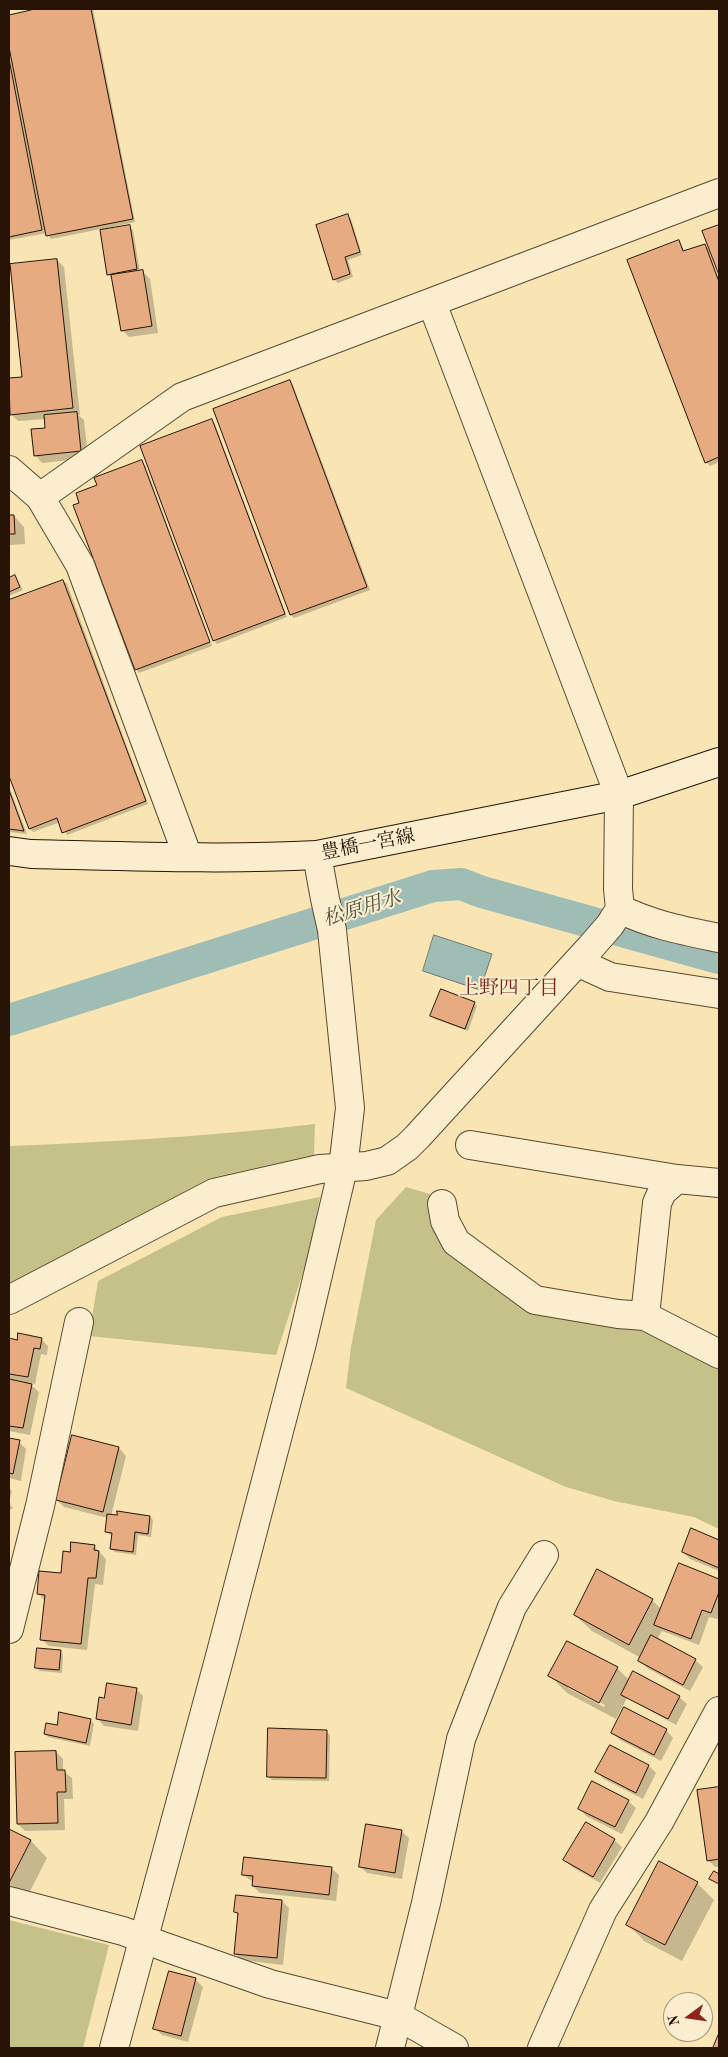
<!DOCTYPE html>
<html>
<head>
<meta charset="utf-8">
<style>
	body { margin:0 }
	#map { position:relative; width:728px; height:2057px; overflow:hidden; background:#f8e5b3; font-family:"Old Standard TT",serif }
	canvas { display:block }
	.frame { position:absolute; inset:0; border:10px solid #281406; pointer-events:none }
	.north { position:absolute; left:663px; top:1992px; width:50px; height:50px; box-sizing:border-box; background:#faeece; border:1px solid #a6977e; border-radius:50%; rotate:256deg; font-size:14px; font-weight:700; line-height:20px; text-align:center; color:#281406 }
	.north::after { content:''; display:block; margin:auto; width:18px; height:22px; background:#8f2418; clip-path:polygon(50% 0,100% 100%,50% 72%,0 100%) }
</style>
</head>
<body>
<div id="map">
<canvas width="728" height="2057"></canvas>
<div class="frame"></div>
<div class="north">N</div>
</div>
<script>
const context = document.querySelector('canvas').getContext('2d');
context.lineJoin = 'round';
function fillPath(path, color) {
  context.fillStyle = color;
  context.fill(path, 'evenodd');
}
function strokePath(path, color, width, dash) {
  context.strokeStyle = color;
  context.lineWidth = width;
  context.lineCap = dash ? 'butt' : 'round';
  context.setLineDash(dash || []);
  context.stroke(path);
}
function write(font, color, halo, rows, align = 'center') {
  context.font = font + ' "Old Standard TT","Noto Serif JP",serif';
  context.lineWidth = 4;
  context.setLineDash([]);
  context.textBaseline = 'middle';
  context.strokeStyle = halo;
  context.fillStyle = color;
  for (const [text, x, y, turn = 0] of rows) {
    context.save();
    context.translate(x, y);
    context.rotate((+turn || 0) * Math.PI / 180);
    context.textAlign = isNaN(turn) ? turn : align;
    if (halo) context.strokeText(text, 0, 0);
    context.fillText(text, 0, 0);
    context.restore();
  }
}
fillPath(new Path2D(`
	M315 1124 314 1155 210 1178 85 1244 9 1288V1146C111 1142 213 1136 315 1124Z
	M406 1187 433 1195 534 1310 646 1326 719 1366V1529L694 1517 614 1501 566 1487 346 1388 351 1347 376 1220Z
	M320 1197 308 1257 276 1355 89 1336 98 1281 222 1217Z
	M9 1920 109 1945 83 2048H9Z`), '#c4c288');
const water = new Path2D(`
	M434 935 492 954 480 990 423 971Z`);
fillPath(water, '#a0bdb5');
strokePath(water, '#70796f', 1);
fillPath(new Path2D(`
	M32 9H93L135 222 103 229V231L130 227 133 230 140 272 142 271 150 279 158 333 129 337 122 330 112 278 108 274 101 229 51 239 47 233 9 240V16L33 11Z
	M347 215 351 219 362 255 348 260 353 277 338 283 334 279Z
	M679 241 685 252 704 245 708 248 719 279V462L710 466 706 462Z
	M57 260 64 267 80 415H78L84 420 88 458 42 463 35 455 46 429V419L18 421 11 414 9 380 24 378Z
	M289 381 293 385 370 590 294 618 291 615Z
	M211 420 215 424 287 617 217 644 214 640Z
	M141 462 145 465 212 646 139 673 136 669 81 504Z
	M9 516H14L24 527 25 544 10 545 9 554Z
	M15 577 23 590 9 596V579Z
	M63 581 67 584 148 804 67 835 60 822 33 832 30 829 9 773V601Z
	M9 786 27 834 9 832Z
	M474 1003 477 1006 468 1031 435 1019 432 1015Z
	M9 1339 18 1341 41 1339 48 1346 47 1355 41 1354 35 1384 29 1383 39 1392 30 1435 9 1431V1381H13L9 1377Z
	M9 1439 19 1442 26 1449 21 1481 9 1478Z
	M119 1448 126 1456 111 1516 150 1517 153 1520 151 1537 138 1535 136 1555 115 1552 111 1549 113 1536 106 1532 108 1518 64 1507 57 1500Z
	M9 1488 12 1491 9 1503 13 1508 9 1511Z
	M692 1530 719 1541V1571L690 1559 683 1552Z
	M94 1546 106 1559 103 1585 95 1584 87 1650 49 1646 41 1639 45 1601 38 1593 62 1575 71 1553Z
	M680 1565 719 1580V1617L718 1619 709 1617 699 1645 662 1631 657 1640 695 1660 703 1667 690 1691 647 1668 640 1661 641 1658 592 1631 575 1615 598 1571 652 1600 662 1610Z
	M60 1651 63 1655 62 1673 40 1671 36 1668Z
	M617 1668 630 1681 679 1697 687 1704 676 1725 627 1698 616 1719 567 1693 550 1676ZM568 1685 605 1705 604 1707 568 1688Z
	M136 1689 143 1696 138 1731 104 1726 97 1718 105 1699Z
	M60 1714 91 1721 94 1724 90 1746 48 1737 45 1734 58 1726Z
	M666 1730 673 1738 661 1761 620 1740 613 1733Z
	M326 1731 330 1735 329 1781 272 1780 268 1776Z
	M610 1746 649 1766 656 1773 643 1799 604 1779 597 1772Z
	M56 1752 63 1759V1771L72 1778 73 1799H64L65 1830 25 1831 18 1824Z
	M719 1788V1867H715L708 1860 699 1791Z
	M628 1801 636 1808 622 1834 586 1816 579 1808Z
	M9 1830 31 1841 47 1858 26 1899 9 1890Z
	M401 1831 409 1838 402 1879 367 1873 360 1866Z
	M614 1840 622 1847 600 1883 572 1867 565 1860Z
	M331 1868 339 1875 336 1901 260 1893 253 1886V1882L243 1875Z
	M697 1883 714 1900 682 1961 644 1941 628 1924Z
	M282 1901 289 1908 283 1965 242 1960 235 1953 239 1916 235 1912Z
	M170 1972 196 1980 203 1987 188 2042 162 2035 155 2028Z`), '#0003');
strokePath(new Path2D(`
	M9 1020 433 886 461 884 482 892 719 958`), '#a0bdb5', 32);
const building = new Path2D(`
	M31 9H91L133 219 46 236 9 47V15L31 10Z
	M9 59 42 230 9 237Z
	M348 214 360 252 345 257 350 274 333 280 316 225Z
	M130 225 137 269 107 275 100 230Z
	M719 225V275L702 231Z
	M679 240 683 251 705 244 719 282V457L705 463 627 260Z
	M57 259 73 408 10 415 9 378 22 377 10 264Z
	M143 270 152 326 121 331 111 275Z
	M290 380 367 587 290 615 213 409Z
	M77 412 81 451 34 456 31 429 45 428 44 415Z
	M212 419 285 614 213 641 140 446Z
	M142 460 210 642 135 670 73 505 79 503 76 493 97 485 94 478Z
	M9 515H14L15 534H9Z
	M15 575 20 587 9 592V578Z
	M63 580 146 801 62 833 57 818 29 829 9 776V600Z
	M9 790 24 831 9 829Z
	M441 989 475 1002 465 1029 430 1016Z
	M18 1333 42 1338 40 1349 34 1348 28 1377 9 1374V1338L17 1340Z
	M9 1379 32 1384 23 1428 9 1426Z
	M72 1435 119 1447 103 1512 56 1500Z
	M9 1438 20 1440 13 1474 9 1473Z
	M117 1511 150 1516 148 1534 135 1532 133 1552 110 1549 112 1533 105 1532 107 1514 117 1515Z
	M691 1528 719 1540V1568L682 1552Z
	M71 1542 95 1545 94 1550 99 1551 96 1578H88L81 1644 40 1640 45 1595 37 1594 39 1571 61 1573 63 1551 70 1552Z
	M679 1563 719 1579V1592L711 1613 702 1610 691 1639 654 1625Z
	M597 1569 653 1599 629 1645 574 1615Z
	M651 1635 696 1659 683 1685 638 1661Z
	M567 1641 618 1667 599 1703 548 1676Z
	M37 1648 61 1650 59 1670 35 1668Z
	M633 1671 680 1696 668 1719 621 1695Z
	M107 1683 137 1688 131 1725 96 1719 99 1697 104 1698Z
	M624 1707 667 1729 654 1755 611 1733Z
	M59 1712 91 1719 86 1743 44 1734 46 1723 57 1725Z
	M268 1728 327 1730 326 1778 267 1777Z
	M610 1745 649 1765 636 1793 595 1772Z
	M56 1751 57 1770H65L66 1792H57L58 1823 17 1824 15 1752Z
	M592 1781 629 1800 615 1827 578 1809Z
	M719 1787V1859L707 1861 697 1790Z
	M586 1822 615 1839 593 1877 563 1860Z
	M366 1824 402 1830 395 1873 359 1867Z
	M9 1829 31 1840 9 1883Z
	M244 1857 332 1867 329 1895 252 1886 253 1876 242 1875Z
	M659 1861 698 1882 665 1945 626 1925Z
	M714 1871 719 1874V1884L709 1879Z
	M236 1895 282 1900 277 1958 234 1954 238 1913 234 1912Z
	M169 1971 196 1978 181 2036 153 2029Z
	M719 2033V2048H713Z`);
fillPath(building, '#e7ab81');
strokePath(building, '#281406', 1);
const minor = new Path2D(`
	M9 470 40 497 80 565 188 857
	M40 497 182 397 719 193
	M620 909C652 925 685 931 719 938
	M577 962 610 977 719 994
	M470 1145 677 1179 719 1183
	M442 1204 445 1221 456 1242 535 1300 618 1314 645 1316 719 1354
	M9 1300 214 1193 320 1169 366 1166 387 1161 407 1147 418 1136 590 948 610 925 620 909 618 889 619 795 432 303
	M645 1316 657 1203 662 1192 677 1179
	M9 1629 40 1506 79 1322
	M9 1901 123 1931 165 1947 270 1984 398 2016 454 2048
	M390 2048 426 1903 461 1739 512 1607 544 1555
	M542 2048 603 1910 659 1822 719 1711`);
const tertiary = new Path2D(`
	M114 2048 219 1660 301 1347 343 1168 350 1108 332 930 325 899 317 855`);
const secondary = new Path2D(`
	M9 851 31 854C126 856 222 860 317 855L619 795 719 762`);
strokePath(minor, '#5c4831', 30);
strokePath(tertiary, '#5c4831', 30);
strokePath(secondary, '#281406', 30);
strokePath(minor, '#faeece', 28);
strokePath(tertiary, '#faeece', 28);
strokePath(secondary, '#faeece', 28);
write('19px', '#281406', '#faeece', [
	["豊橋一宮線",368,845,-11]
]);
write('italic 20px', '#524f43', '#faeece', [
	["松原用水",362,909,-17]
]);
write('20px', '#7a1f14', '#faeece', [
	["上野四丁目",509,989]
]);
</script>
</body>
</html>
